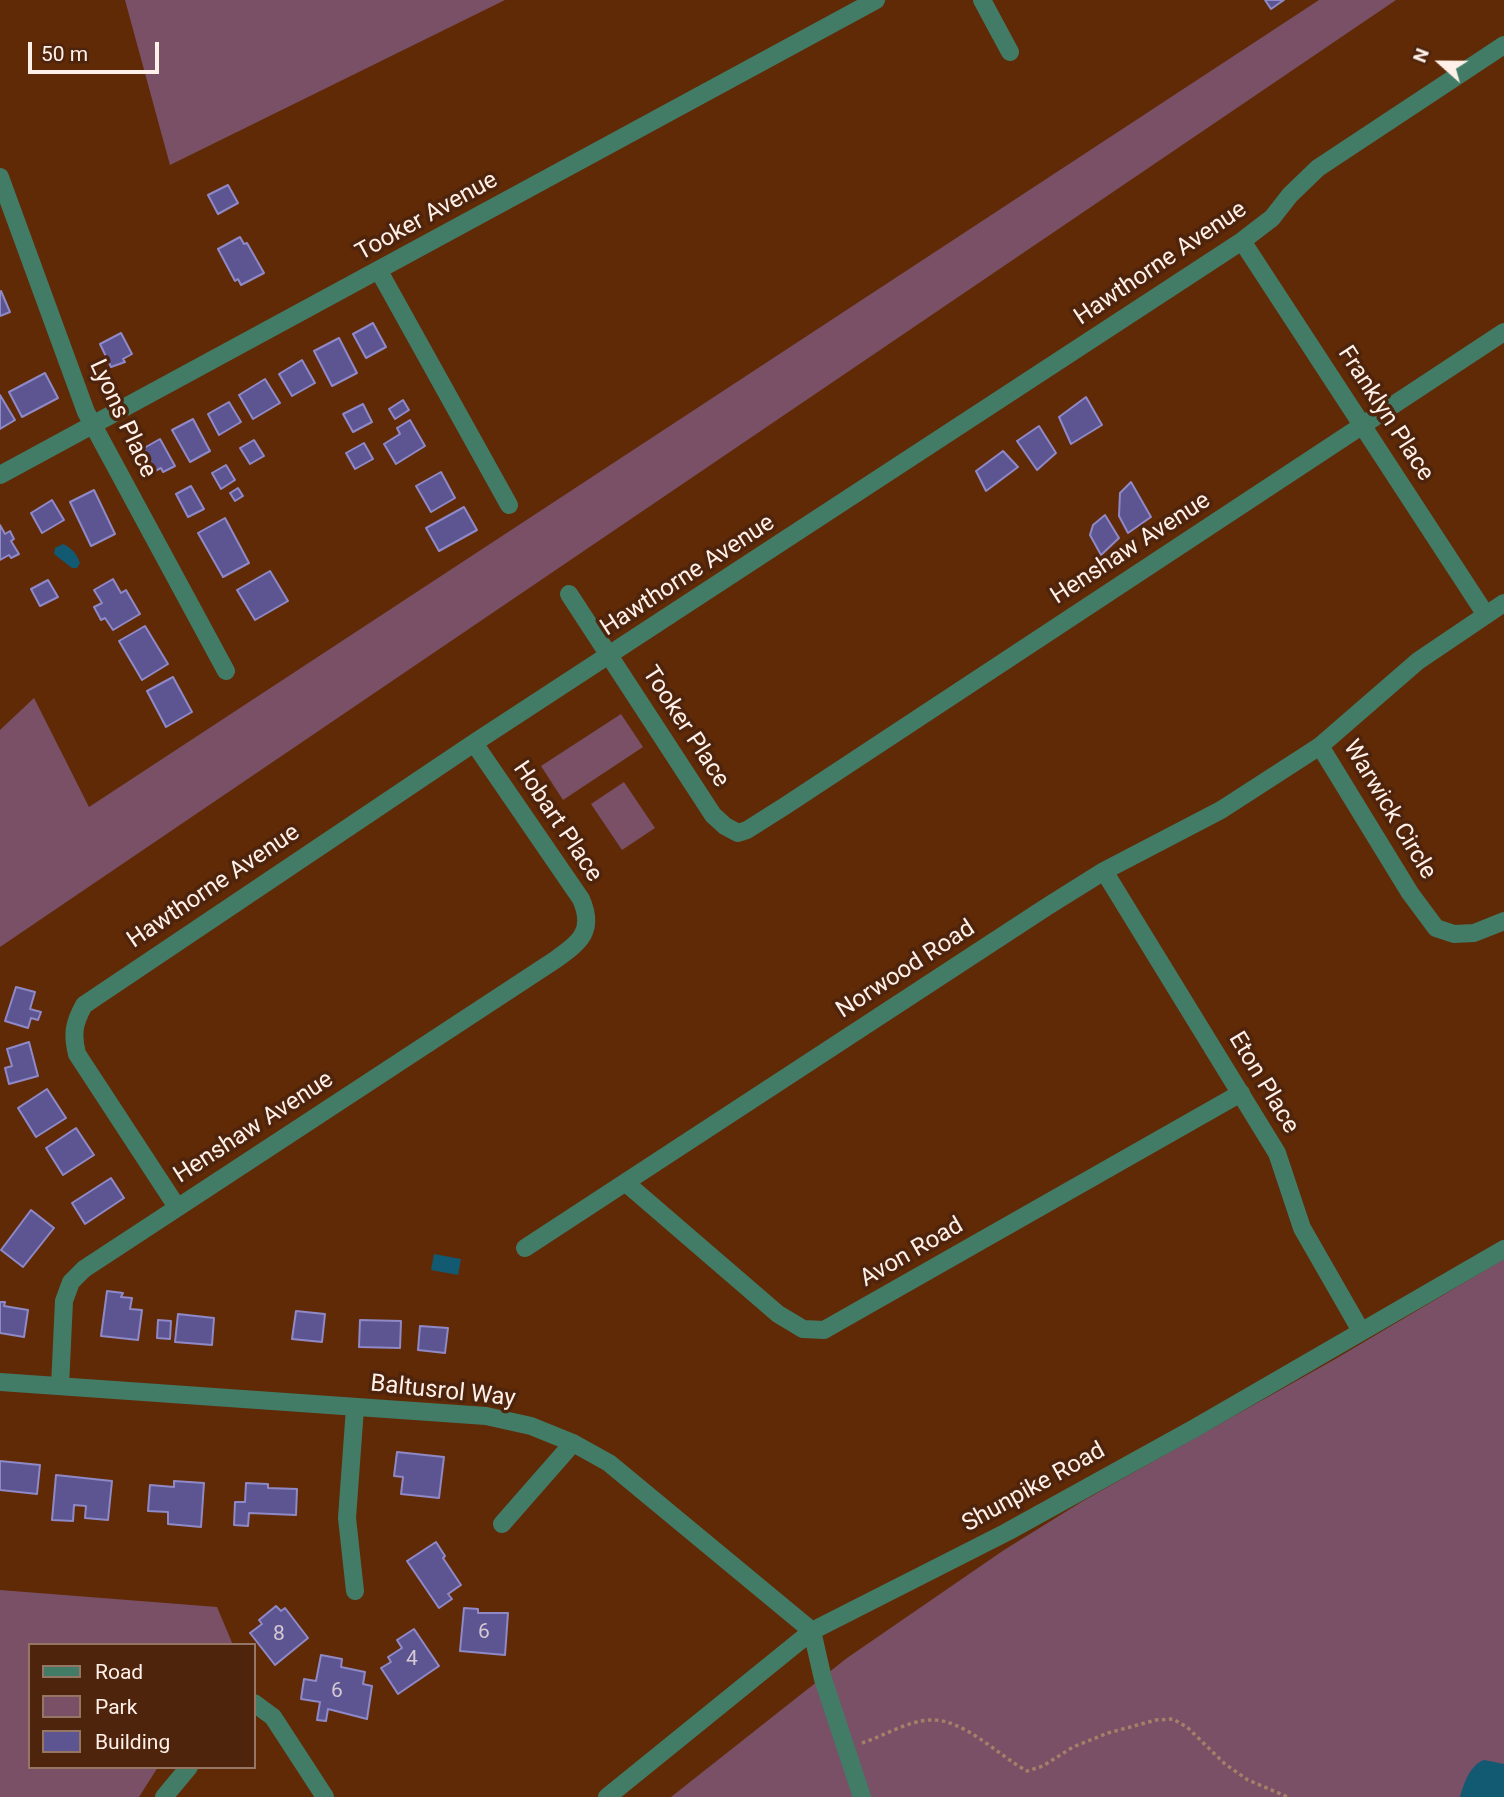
<!DOCTYPE html>
<html>
<head>
<meta charset="utf-8">
<style>
	body { margin:0 }
	#map { position:relative; width:1504px; height:1797px; overflow:hidden; background:#602a07; font-family:Roboto,sans-serif }
	canvas { display:block }
	.legend { position:absolute; left:28px; top:1643px; width:228px; height:126px; box-sizing:border-box; background:#4e240c; border:2px solid #957664; margin:0; padding:9px 12px; list-style:none; font-size:21px; color:#fff0e9 }
	.legend li { display:flex; align-items:center; gap:14px; height:35px }
	.legend b { width:35px; border:2px solid #957664 }
	.north { position:absolute; left:1406px; top:28px; width:70px; height:70px; -webkit-text-stroke:5px #4e240c; paint-order:stroke; rotate:291deg; font-size:19px; font-weight:700; line-height:28px; text-align:center; color:#fff0e9 }
	.north::after { content:''; display:block; margin:auto; width:24px; height:32px; background:#fff0e9; clip-path:polygon(50% 0,100% 100%,50% 72%,0 100%) }
	.scale { position:absolute; left:28px; top:42px; width:131px; height:32px; box-sizing:border-box; border:4px solid #fff0e9; border-top:0; padding-left:9px; font-size:21px; line-height:24px; white-space:nowrap; color:#fff0e9; -webkit-text-stroke:5px #4e240c; paint-order:stroke }
</style>
</head>
<body>
<div id="map">
<canvas width="1504" height="1797"></canvas>
<ul class="legend">
<li><b style="height:9px;background:#427c67"></b>Road</li>
<li><b style="height:19px;background:#795065"></b>Park</li>
<li><b style="height:19px;background:#5c5592"></b>Building</li>
</ul>
<div class="north">N</div>
<div class="scale">50 m</div>
</div>
<script>
const context = document.querySelector('canvas').getContext('2d');
context.lineJoin = 'round';
function fillPath(path, color) {
  context.fillStyle = color;
  context.fill(path, 'evenodd');
}
function strokePath(path, color, width, dash) {
  context.strokeStyle = color;
  context.lineWidth = width;
  context.lineCap = dash ? 'butt' : 'round';
  context.setLineDash(dash || []);
  context.stroke(path);
}
function write(font, color, halo, rows, align = 'center') {
  context.font = font + ' Roboto,sans-serif';
  context.lineWidth = 7;
  context.setLineDash([]);
  context.textBaseline = 'middle';
  context.strokeStyle = halo;
  context.fillStyle = color;
  for (const [text, x, y, turn = 0] of rows) {
    context.save();
    context.translate(x, y);
    context.rotate((+turn || 0) * Math.PI / 180);
    context.textAlign = isNaN(turn) ? turn : align;
    if (halo) context.strokeText(text, 0, 0);
    context.fillText(text, 0, 0);
    context.restore();
  }
}
fillPath(new Path2D(`
	M125 0H505L170 165Z
	M1319 0H1396L0 947V730L34 698 89 807Z
	M621 714 643 747 563 800 541 766Z
	M624 782 655 828 622 850 591 804Z
	M1504 1259V1797H671L847 1658 1004 1550 1083 1501 1337 1358Z
	M0 1590 217 1607 233 1645H30V1767H158L139 1797H0Z`), '#795065');
fillPath(new Path2D(`
	M63 544C72 548 77 554 80 563L77 568H72L54 554 55 548Z
	M434 1254 461 1259 458 1275 431 1270Z
	M1484 1760 1504 1764V1797H1460C1464 1783 1470 1765 1484 1760Z`), '#125972');
const building = new Path2D(`
	M1265 0H1284L1271 9Z
	M228 185 238 203 218 214 208 195Z
	M240 237 244 244 247 243 264 273 241 285 238 279 235 281 218 249Z
	M1 291 10 312 0 316V292Z
	M373 323 386 347 366 358 353 334Z
	M121 333 132 354 123 359 125 362 111 367 100 344Z
	M339 338 357 373 332 386 314 351Z
	M302 360 315 383 292 396 279 374Z
	M45 373 58 398 22 417 9 392Z
	M265 379 280 403 253 419 239 395Z
	M0 395 15 420 0 429Z
	M1086 397 1102 425 1071 444 1059 417Z
	M403 400 409 410 395 419 389 409Z
	M229 402 241 422 219 435 208 414Z
	M363 404 372 422 353 432 343 414Z
	M193 419 210 451 190 462 172 430Z
	M410 420 425 446 396 464 384 444 400 434 397 428Z
	M1039 426 1056 453 1037 470 1017 441Z
	M160 439 175 466 163 472 161 468 149 474 137 452Z
	M254 440 264 456 250 464 240 448Z
	M364 443 373 459 355 469 346 453Z
	M1003 451 1018 467 986 491 976 471Z
	M226 465 235 480 221 489 212 473Z
	M441 472 455 498 431 512 416 486Z
	M1131 482 1151 517 1128 533 1119 516 1120 493Z
	M191 486 204 509 188 517 176 494Z
	M238 488 243 496 235 501 230 493Z
	M94 490 115 534 91 546 70 502Z
	M52 500 64 520 42 533 31 513Z
	M464 507 477 530 439 551 426 528Z
	M1105 515 1119 538 1101 555 1090 535 1093 525Z
	M225 518 249 563 223 577 198 533Z
	M0 525 5 534 10 531 14 539 11 541 19 554 11 558 9 555 0 560Z
	M270 571 288 601 255 620 237 590Z
	M113 579 121 593 126 590 140 614 113 630 105 618 101 620 94 607 102 603 94 590Z
	M48 580 58 597 40 606 31 589Z
	M145 626 168 664 142 680 119 641Z
	M173 677 192 712 166 727 147 691Z
	M16 987 35 992 30 1009 41 1012 38 1020 31 1018 28 1028 5 1021Z
	M29 1042 38 1076 9 1084 5 1068 12 1066 7 1049Z
	M47 1089 66 1118 36 1137 18 1108Z
	M76 1128 94 1155 63 1175 46 1148Z
	M111 1178 124 1198 85 1224 72 1203Z
	M31 1210 54 1228 23 1267 1 1250Z
	M107 1291 123 1293 121 1297 132 1298 130 1309 142 1310 138 1340 101 1336Z
	M0 1302H5L4 1306 28 1310 24 1337 0 1333Z
	M296 1311 325 1314 322 1342 292 1339Z
	M178 1314 214 1318 212 1345 175 1342Z
	M158 1320 171 1321 170 1339 157 1338Z
	M360 1320 401 1321 400 1348 359 1347Z
	M420 1326 448 1328 445 1353 418 1350Z
	M397 1452 444 1457 439 1498 401 1494 403 1477 394 1476Z
	M0 1461 40 1465 37 1494 0 1490Z
	M56 1475 112 1481 108 1520 85 1518 86 1506 74 1505 73 1521 52 1520Z
	M174 1481 204 1483 201 1527 168 1524V1512L148 1511 150 1485 174 1487Z
	M246 1483 268 1484V1488L297 1489 296 1515 249 1513 248 1526 234 1525 235 1502H245Z
	M436 1542 445 1556 443 1558 461 1585 448 1594 452 1599 439 1608 407 1561Z
	M276 1606 281 1611 285 1608 308 1638 275 1665 250 1633 262 1624 259 1620Z
	M464 1608 478 1609V1613H508L505 1655 460 1651Z
	M414 1629 439 1666 398 1694 381 1668 391 1662 388 1657 402 1648 397 1640Z
	M321 1655 342 1659 341 1667 365 1672 363 1684 372 1686 367 1719 328 1709 326 1721 317 1720 320 1702 301 1699 304 1679 316 1681Z`);
fillPath(building, '#5c5592');
strokePath(building, '#8f89c7', 2);
strokePath(new Path2D(`
	M862 1743C884 1736 907 1721 930 1720 963 1718 999 1756 1027 1771L1043 1766 1073 1747 1108 1733 1156 1720 1173 1719 1187 1727 1225 1764 1248 1780 1288 1797`), '#a58069', 3.5, [3.5, 3.5]);
strokePath(new Path2D(`
	M982 0 1010 52
	M0 177 86 412 226 671
	M1242 241 1486 615
	M379 271 509 505
	M0 475 876 0
	M569 594 713 815 725 826 738 833 747 830 785 806 1504 332
	M1320 746 1410 893 1436 928 1454 934 1474 933 1504 921
	M1104 871 1277 1153 1302 1228 1361 1331
	M626 1183 778 1314 803 1329 824 1330 1241 1093
	M177 1207 77 1054C72 1034 74 1023 84 1005L474 743 1242 241 1272 218 1290 195 1318 168 1504 45
	M525 1248 1048 906 1104 871 1221 810 1320 746 1418 661 1504 603
	M0 1382 486 1416 531 1426 573 1443 609 1463 812 1631 823 1679 862 1797
	M60 1386 64 1301 71 1282 84 1269 555 960C580 942 595 931 581 899L474 743
	M355 1408 347 1518 355 1591
	M502 1524 573 1443
	M254 1703 273 1717 325 1797
	M164 1797 189 1767
	M607 1797 812 1631 1007 1532 1195 1428 1504 1249`), '#427c67', 18);
write('21px', '#d6c9d3', null, [
	["6",484,1633],
	["8",279,1635],
	["4",412,1660],
	["6",337,1692]
]);
write('24px', '#fff0e9', '#4e240c', [
	["Tooker Avenue",427,217,-29],
	["Hawthorne Avenue",1161,264,-34],
	["Franklyn Place",1385,414,57],
	["Lyons Place",122,419,65],
	["Henshaw Avenue",1131,549,-33],
	["Hawthorne Avenue",688,576,-33],
	["Tooker Place",685,727,57],
	["Warwick Circle",1389,810,59],
	["Hobart Place",557,822,56],
	["Hawthorne Avenue",214,887,-34],
	["Norwood Road",906,970,-33],
	["Eton Place",1263,1083,59],
	["Henshaw Avenue",254,1128,-33],
	["Avon Road",912,1253,-30],
	["Baltusrol Way",443,1392,6],
	["Shunpike Road",1034,1488,-29]
]);
</script>
</body>
</html>
